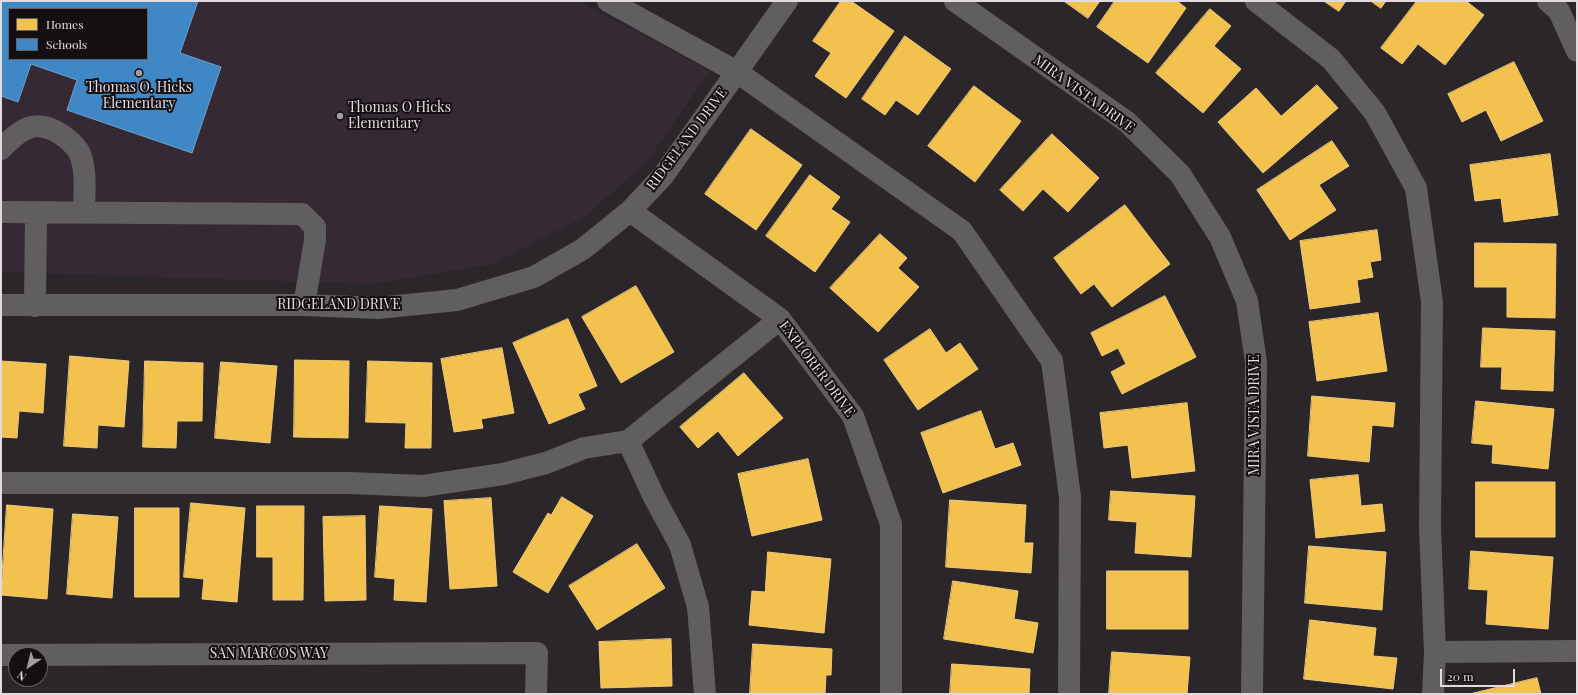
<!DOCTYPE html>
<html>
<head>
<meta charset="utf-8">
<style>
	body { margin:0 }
	#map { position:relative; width:1578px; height:695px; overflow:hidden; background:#2b262a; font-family:"Playfair Display",serif }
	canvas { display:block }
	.frame { position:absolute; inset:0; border:2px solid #e1dbe0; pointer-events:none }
	.legend { position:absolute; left:8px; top:8px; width:140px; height:52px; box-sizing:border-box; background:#130f12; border:1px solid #656164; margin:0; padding:5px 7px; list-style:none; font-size:12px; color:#e1dbe0 }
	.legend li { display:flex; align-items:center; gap:8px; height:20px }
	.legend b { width:20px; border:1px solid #656164 }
	.north { position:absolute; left:8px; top:647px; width:40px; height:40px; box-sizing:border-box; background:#130f12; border:1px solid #656164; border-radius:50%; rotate:215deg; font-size:11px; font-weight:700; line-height:16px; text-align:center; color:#e1dbe0 }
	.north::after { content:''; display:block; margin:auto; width:14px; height:18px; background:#a19ca0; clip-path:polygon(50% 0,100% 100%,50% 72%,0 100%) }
	.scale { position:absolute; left:1440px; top:669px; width:75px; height:18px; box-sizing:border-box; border:2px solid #e1dbe0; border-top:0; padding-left:5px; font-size:12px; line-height:14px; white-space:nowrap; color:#e1dbe0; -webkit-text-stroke:3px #130f12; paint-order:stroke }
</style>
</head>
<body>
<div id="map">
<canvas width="1578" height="695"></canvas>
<div class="frame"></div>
<ul class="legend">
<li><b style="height:11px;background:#f2c14e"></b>Homes</li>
<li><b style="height:11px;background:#3f88c5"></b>Schools</li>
</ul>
<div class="north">N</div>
<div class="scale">20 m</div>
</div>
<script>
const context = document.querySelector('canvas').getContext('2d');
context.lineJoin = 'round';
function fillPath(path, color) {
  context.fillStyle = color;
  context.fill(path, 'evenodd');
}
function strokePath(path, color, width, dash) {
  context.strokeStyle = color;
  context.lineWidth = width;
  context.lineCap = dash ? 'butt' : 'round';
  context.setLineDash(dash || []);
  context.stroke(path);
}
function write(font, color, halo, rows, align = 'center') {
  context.font = font + ' "Playfair Display",serif';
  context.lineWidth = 4;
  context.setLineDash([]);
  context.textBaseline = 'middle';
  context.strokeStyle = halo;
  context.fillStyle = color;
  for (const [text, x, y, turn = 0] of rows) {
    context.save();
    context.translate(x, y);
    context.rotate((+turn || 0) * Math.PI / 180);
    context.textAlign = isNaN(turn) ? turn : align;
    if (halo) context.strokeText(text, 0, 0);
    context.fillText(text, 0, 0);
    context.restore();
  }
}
fillPath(new Path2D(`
	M1 1H578L710 71 648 160 586 216 492 264 373 284 1 272ZM9 9H147V59H9Z`), '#352933');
const homes = new Path2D(`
	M841 1H851L894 31 846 98 815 76 831 53 813 41Z
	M1064 1H1100L1088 18Z
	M1115 1H1177L1186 8 1148 63 1097 27Z
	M1324 1H1346L1339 11Z
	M1371 1H1386L1381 8Z
	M1417 1H1466L1484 15 1445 65 1418 44 1402 64 1381 48Z
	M1210 9 1231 26 1214 46 1241 69 1203 113 1156 73Z
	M905 36 951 69 918 115 896 100 885 115 862 99Z
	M1514 62 1543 121 1501 141 1486 110 1462 122 1448 94Z
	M1317 85 1338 108 1263 173 1218 122 1256 88 1281 116Z
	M974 86 1021 121 975 182 928 146Z
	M751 129 802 165 756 230 705 194Z
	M1052 134 1099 178 1068 212 1043 189 1023 211 1000 190Z
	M1332 141 1349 166 1319 185 1336 210 1290 240 1257 190Z
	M1550 154 1558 215 1504 222 1501 198 1475 201 1470 165Z
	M810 175 840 197 831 209 850 222 815 272 766 236Z
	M1125 205 1170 264 1112 307 1094 284 1081 294 1054 258Z
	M1377 230 1381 260 1370 262 1373 277 1357 280 1360 302 1310 309 1300 241Z
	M880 234 907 258 898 268 919 287 878 332 830 288Z
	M1475 243 1556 244 1555 318 1507 317V287H1475Z
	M636 286 674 352 621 383 582 317Z
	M1165 296 1196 357 1122 394 1111 372 1126 364 1118 348 1102 356 1091 333Z
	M1378 313 1387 371 1317 381 1309 322Z
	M568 319 597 386 578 394 585 409 549 424 513 343Z
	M1483 328 1555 331 1553 391 1501 389 1502 367H1481Z
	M930 329 946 353 960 343 978 369 918 410 884 360Z
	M502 348 514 413 481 419 483 428 454 432 441 359Z
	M70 356 129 361 124 427 98 425 97 448 64 446Z
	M295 360 349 361 348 438 294 437Z
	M1 361 46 364 43 413 19 411 17 438 1 437Z
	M145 361 203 363 202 421H177L176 448 143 447Z
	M368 361 432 363 431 448H405L406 423 366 422Z
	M221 362 277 366 270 443 215 438Z
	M744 373 783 418 738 456 718 431 698 448 680 427Z
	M1312 396 1395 403 1393 427 1372 425 1369 462 1308 456Z
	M1476 401 1554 409 1548 469 1492 463 1493 445 1472 443Z
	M1187 403 1195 471 1132 478 1128 445 1104 448 1100 413Z
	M981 411 995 449 1013 443 1021 465 943 493 921 433Z
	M808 459 822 520 752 536 738 474Z
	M1358 475 1361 506 1382 504 1385 531 1316 538 1310 480Z
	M1476 482H1555V537H1476Z
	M1111 491 1195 496 1191 557 1135 553 1137 522 1109 520Z
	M562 497 593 516 548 593 513 572 548 513 551 515Z
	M491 498 497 586 450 589 444 501Z
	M950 500 1026 505 1024 543H1033L1031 573 946 567Z
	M191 503 245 508 237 602 202 599 204 579 184 577Z
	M7 505 53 509 47 599 1 595Z
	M257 506H304L303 600H273V557H257Z
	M380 506 432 509 426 602 394 600 395 579 375 577Z
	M135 508H179V597H135Z
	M73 514 118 517 112 598 67 594Z
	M365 516 366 600 325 601 323 517Z
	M637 544 665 588 597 630 569 586Z
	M1309 546 1386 552 1382 610 1305 603Z
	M1471 551 1553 557 1548 629 1486 624 1488 590 1469 589Z
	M768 552 831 559 824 633 749 625 752 591 765 592Z
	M1107 571H1188V629H1107Z
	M953 581 1018 591 1014 619 1038 623 1033 653 944 639Z
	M1310 620 1376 628 1373 656 1397 658 1393 689 1304 679Z
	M671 639 672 686 601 688 599 642Z
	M753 644 832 649 831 675H826L825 694H750Z
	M1112 652 1190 657 1187 694H1109Z
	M952 664 1030 669 1029 694H950Z
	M1537 678 1541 694H1470Z`);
fillPath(homes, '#f2c14e');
strokePath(homes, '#edc97a', 1);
const schools = new Path2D(`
	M1 1H198L180 53 221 67 192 153 67 110 77 80 31 64 18 102 1 96ZM9 9H147V59H9Z`);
fillPath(schools, '#3f88c5');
strokePath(schools, '#70a1cd', 1);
strokePath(new Path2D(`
	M608 1 737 72 962 231 1052 361 1070 497 1069 694
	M955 1 1127 122 1180 174 1220 237 1247 301 1256 362 1252 694
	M1256 1 1331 59 1375 113 1416 188 1432 302 1430 527 1435 652 1577 651
	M1548 1 1559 11 1577 51
	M1 149C20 129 36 117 62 135 68 139 77 147 80 154 87 172 84 194 84 213
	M630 211 780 319 853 416 891 524V694
	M1 212 302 214 315 227V240L304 305
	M1 305H304L378 308 457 300 534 277 583 249 630 211 663 176 787 1
	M35 306 36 212
	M628 441 654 497 680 545 698 607 705 694
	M1 483H350L423 486 503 474 546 463 584 448 628 441 780 319
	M1 655 537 653 536 694
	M1433 694 1435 652`), '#615e60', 22);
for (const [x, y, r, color] of [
	[139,73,4,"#a19ca0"],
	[340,116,4,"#a19ca0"]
]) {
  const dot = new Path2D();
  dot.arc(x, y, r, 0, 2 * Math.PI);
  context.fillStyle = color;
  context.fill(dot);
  strokePath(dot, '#130f12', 1.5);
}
write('14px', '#e1dbe0', '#130f12', [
	["Thomas O. Hicks",139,88],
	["Elementary",139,104],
	["Thomas O Hicks",348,108,"left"],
	["Elementary",348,124,"left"]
]);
write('14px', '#e1dbe0', '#130f12', [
	["MIRA VISTA DRIVE",1084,94,36],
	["RIDGELAND DRIVE",687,139,-53],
	["RIDGELAND DRIVE",339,305],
	["EXPLORER DRIVE",817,369,53],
	["MIRA VISTA DRIVE",1255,415,-90],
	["SAN MARCOS WAY",269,654]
]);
</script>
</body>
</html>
